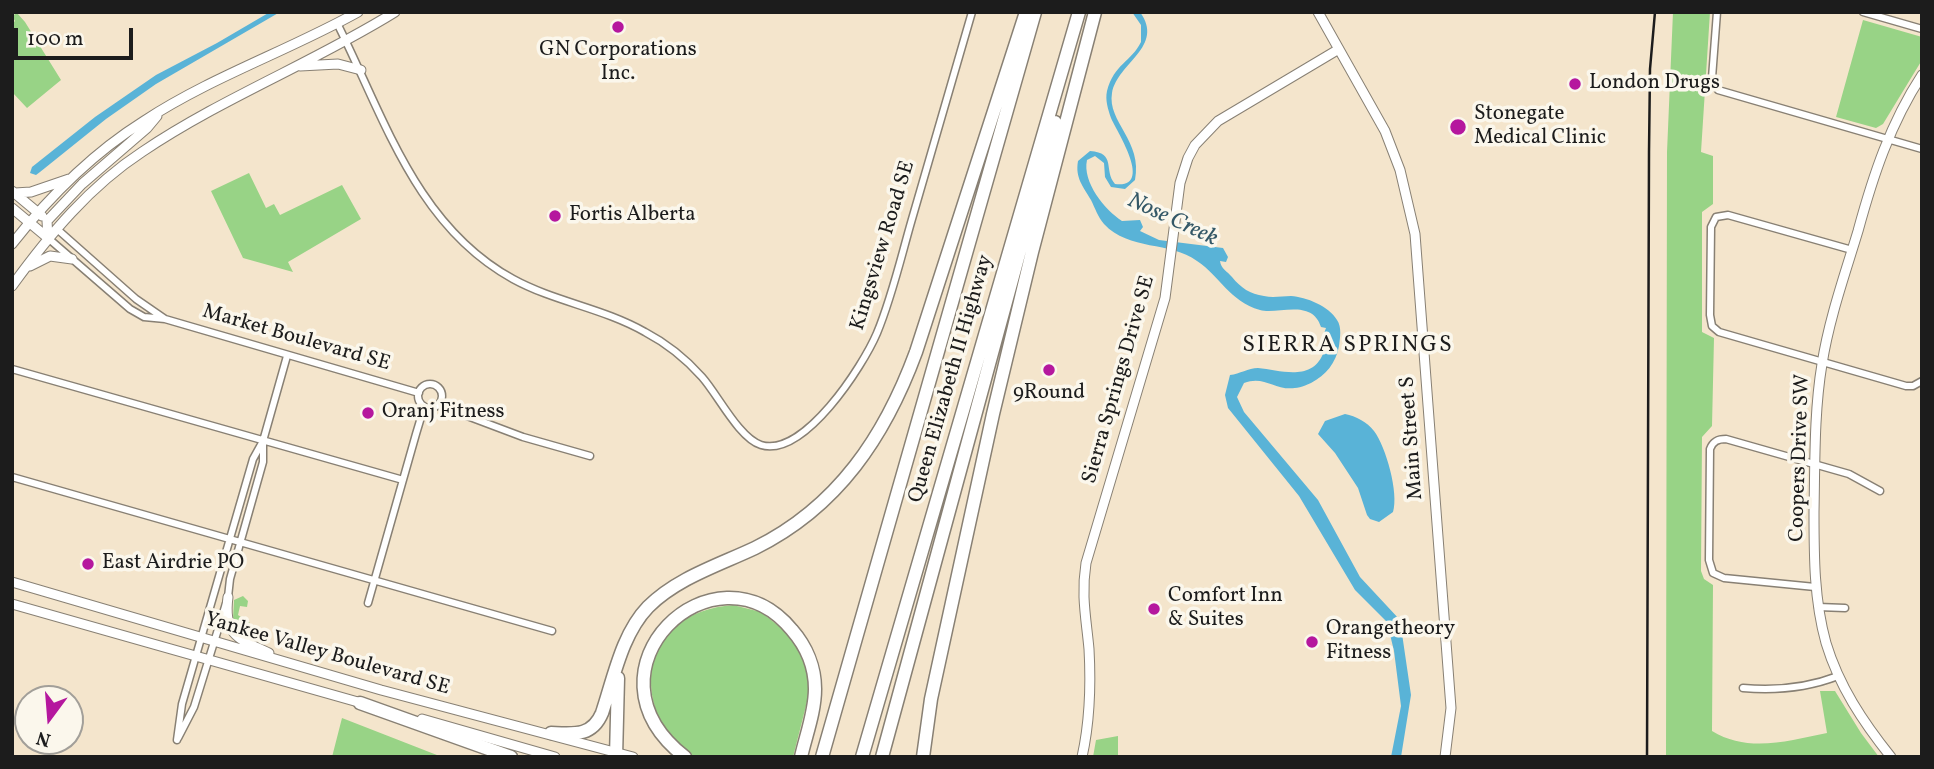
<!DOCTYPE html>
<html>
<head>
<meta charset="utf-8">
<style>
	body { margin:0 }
	#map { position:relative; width:1934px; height:769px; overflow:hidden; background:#f4e5cc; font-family:Vollkorn,serif }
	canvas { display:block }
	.frame { position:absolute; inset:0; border:14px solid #1c1c1c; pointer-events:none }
	.north { position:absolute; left:14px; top:685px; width:70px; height:70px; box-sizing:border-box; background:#fbf7ec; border:2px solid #a29f99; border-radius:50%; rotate:196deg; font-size:19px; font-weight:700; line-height:28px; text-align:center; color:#1c1c1c }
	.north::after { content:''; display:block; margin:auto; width:24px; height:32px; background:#b5179e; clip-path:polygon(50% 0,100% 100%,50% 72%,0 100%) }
	.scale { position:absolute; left:14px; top:28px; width:119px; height:32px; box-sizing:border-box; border:4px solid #1c1c1c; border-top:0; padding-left:9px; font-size:21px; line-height:24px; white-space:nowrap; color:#1c1c1c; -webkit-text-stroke:5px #fbf7ec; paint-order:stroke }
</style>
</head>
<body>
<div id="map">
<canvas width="1934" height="769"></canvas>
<div class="frame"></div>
<div class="north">N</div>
<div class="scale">100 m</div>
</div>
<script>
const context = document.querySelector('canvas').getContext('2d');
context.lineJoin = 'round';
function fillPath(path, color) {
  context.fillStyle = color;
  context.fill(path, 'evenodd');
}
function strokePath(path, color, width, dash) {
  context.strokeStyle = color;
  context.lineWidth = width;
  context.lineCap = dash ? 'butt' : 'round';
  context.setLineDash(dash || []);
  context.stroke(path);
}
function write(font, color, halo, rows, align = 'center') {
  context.font = font + ' Vollkorn,serif';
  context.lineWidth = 7;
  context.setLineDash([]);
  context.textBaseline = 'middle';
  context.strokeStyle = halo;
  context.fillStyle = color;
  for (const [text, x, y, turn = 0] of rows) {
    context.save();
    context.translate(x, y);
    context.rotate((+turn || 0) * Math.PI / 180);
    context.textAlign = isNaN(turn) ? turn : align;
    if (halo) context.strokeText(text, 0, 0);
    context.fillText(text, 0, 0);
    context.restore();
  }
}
fillPath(new Path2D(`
	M1673 12H1710L1701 152 1713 156V204L1702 212V332L1714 338 1712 426 1702 437 1701 571 1704 579 1713 585 1712 731C1748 753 1788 741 1827 733L1820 691H1835L1861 733 1879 757H1666L1667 152Z
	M17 13 25 22 61 80 27 108 12 92V24L15 21 12 16Z
	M1863 20 1922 37V60L1883 124 1876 128 1836 117Z
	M249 173 266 208 274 204 280 215 342 185 361 219 288 262 293 272 243 258 211 191Z
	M243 596 248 601 247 607 240 606 238 615 250 623 248 628 237 624 233 619 234 600Z
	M733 605 761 612 795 639 808 671 809 694 793 757C770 757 746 757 723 757 715 757 703 759 695 757 683 753 675 741 668 732 645 703 644 654 673 628 690 613 711 607 733 605Z
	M342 718 442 757H332Z
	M1118 736V757H1093L1096 740Z`), '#98d386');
fillPath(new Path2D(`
	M270 12H280L156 84 106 119 40 172 36 175 30 173 32 167 95 117 156 75 217 43Z
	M1132 12H1140C1165 47 1118 62 1112 93 1107 122 1143 141 1135 180L1125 189 1111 187 1105 177 1104 163 1095 156 1087 160C1082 182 1105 210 1122 221L1140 220 1143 227 1140 231 1159 240 1223 248 1228 257 1226 262 1220 261C1221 269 1227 271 1232 277 1241 288 1250 294 1264 296 1273 298 1282 296 1291 296 1306 297 1329 306 1337 320 1342 327 1340 338 1339 346 1336 363 1326 375 1311 383 1278 399 1269 373 1244 383L1237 397 1244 412 1318 500 1360 577 1400 620 1411 695 1401 757H1391L1401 706 1394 651 1387 622 1355 590 1299 496 1228 408 1225 395 1230 375C1240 374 1248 368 1258 368 1280 370 1311 382 1323 354 1327 345 1322 336 1326 328L1321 327C1312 298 1277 315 1260 310 1229 301 1221 277 1197 261 1170 241 1129 251 1104 224 1098 217 1095 208 1091 200 1083 186 1075 178 1078 161L1090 151C1117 153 1103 170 1115 184 1155 189 1116 130 1111 118 1108 109 1105 100 1107 91 1114 64 1131 62 1141 42V25Z
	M1345 414C1356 416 1367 422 1374 431 1386 447 1399 493 1393 512L1379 522 1370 519 1367 515 1358 488 1335 453 1318 434 1325 421Z`), '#59b3d7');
const street = new Path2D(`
	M1717 12 1712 78 1718 90 1922 149
	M1863 12 1922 29
	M337 23C384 117 416 226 513 279 555 302 603 308 645 332 666 343 686 359 702 377 718 395 739 438 761 445 804 458 863 366 877 333 892 297 901 257 912 219 932 150 952 81 972 12
	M57 229 136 299 165 319
	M48 238 130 309 144 317 165 319 419 393
	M1852 250 1728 215 1716 217 1711 227 1710 315 1712 326 1719 332 1906 386H1913L1922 381
	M12 369 403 480
	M418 396a12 12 0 1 1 24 0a12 12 0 1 1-24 0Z
	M438 405 523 437 590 456
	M12 477 552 631
	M1815 587 1724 578 1713 573 1709 560 1710 449C1713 441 1718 439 1726 439L1849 474 1880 491
	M368 603 416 434 422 414 427 408
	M1818 607 1845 608
	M1743 688C1777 691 1807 688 1838 676
	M178 738 194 707 228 597 230 579 263 462V444
	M177 740 182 704 253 459 263 441 287 356`);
const secondary = new Path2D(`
	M1318 12 1385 131 1400 170 1415 234 1451 708 1445 757
	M300 66 338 64 361 70
	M12 191 42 216
	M15 193 31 192 69 179
	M12 208 48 238
	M48 238 47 221 82 184 147 128 157 116
	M12 244C49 197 93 153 144 121 211 77 288 51 358 12
	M30 266 50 256 72 259
	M12 286C49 235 90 186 142 152 222 98 313 63 395 12
	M12 582 381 690 633 757
	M228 597C223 635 238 639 269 653
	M12 604 365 704
	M422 719 555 757
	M1082 757C1090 721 1091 685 1089 649 1086 617 1081 595 1086 563L1165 298 1180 183 1188 158 1195 145 1218 121 1339 49
	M1891 757C1863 722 1839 686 1826 643 1814 600 1814 556 1814 512 1815 463 1814 412 1822 364 1829 319 1845 274 1858 231 1873 176 1890 124 1922 75`);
const highway = new Path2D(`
	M360 703 511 757
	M551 733C573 734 592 737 602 713 614 677 622 634 648 607 677 578 719 565 755 548 838 507 885 436 916 352L1026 12
	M616 757 618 678
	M685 757C573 670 715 536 792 630 806 646 815 667 815 689 815 712 806 735 801 757
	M822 757 1035 12
	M862 757 1079 12
	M882 757 1055 122
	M923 757 931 699 993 414 1032 252 1095 12`);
strokePath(street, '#888074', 9);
strokePath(secondary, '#888074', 11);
strokePath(highway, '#888074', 15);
strokePath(street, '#fff', 6);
strokePath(secondary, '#fff', 9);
strokePath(highway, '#fff', 12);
strokePath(new Path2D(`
	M1647 757 1649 152 1650 69 1655 12`), '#1c1c1c', 2.5);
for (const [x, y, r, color] of [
	[618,27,7,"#b5179e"],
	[1575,84,7,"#b5179e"],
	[1458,127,9,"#b5179e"],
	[555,216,7,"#b5179e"],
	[1049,370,7,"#b5179e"],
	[368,413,7,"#b5179e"],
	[88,564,7,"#b5179e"],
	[1154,609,7,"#b5179e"],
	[1312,642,7,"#b5179e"]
]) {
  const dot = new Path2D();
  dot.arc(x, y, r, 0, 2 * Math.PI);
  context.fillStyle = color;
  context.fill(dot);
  strokePath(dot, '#fbf7ec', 2.5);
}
write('21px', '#1c1c1c', '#fbf7ec', [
	["GN Corporations",618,51,"center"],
	["Inc.",618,75,"center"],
	["London Drugs",1589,84],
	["Stonegate",1474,115],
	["Medical Clinic",1474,139],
	["Fortis Alberta",569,216],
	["9Round",1049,394,"center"],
	["Oranj Fitness",382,413],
	["East Airdrie PO",102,564],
	["Comfort Inn",1168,597],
	["& Suites",1168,621],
	["Orangetheory",1326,630],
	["Fitness",1326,654]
], 'left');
write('21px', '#1c1c1c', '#fbf7ec', [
	["Kingsview Road SE",884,246,-73],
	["Market Boulevard SE",296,339,16],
	["Queen Elizabeth II Highway",952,379,-74],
	["Sierra Springs Drive SE",1120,380,-74],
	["Main Street S",1413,438,-94],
	["Coopers Drive SW",1801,458,-88],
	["Yankee Valley Boulevard SE",327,655,16]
]);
write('italic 23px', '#345867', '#fbf7ec', [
	["Nose Creek",1172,221,25]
]);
context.letterSpacing = '2px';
write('23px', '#1c1c1c', '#fbf7ec', [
	["SIERRA SPRINGS",1348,347]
]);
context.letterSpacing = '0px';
</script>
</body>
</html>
